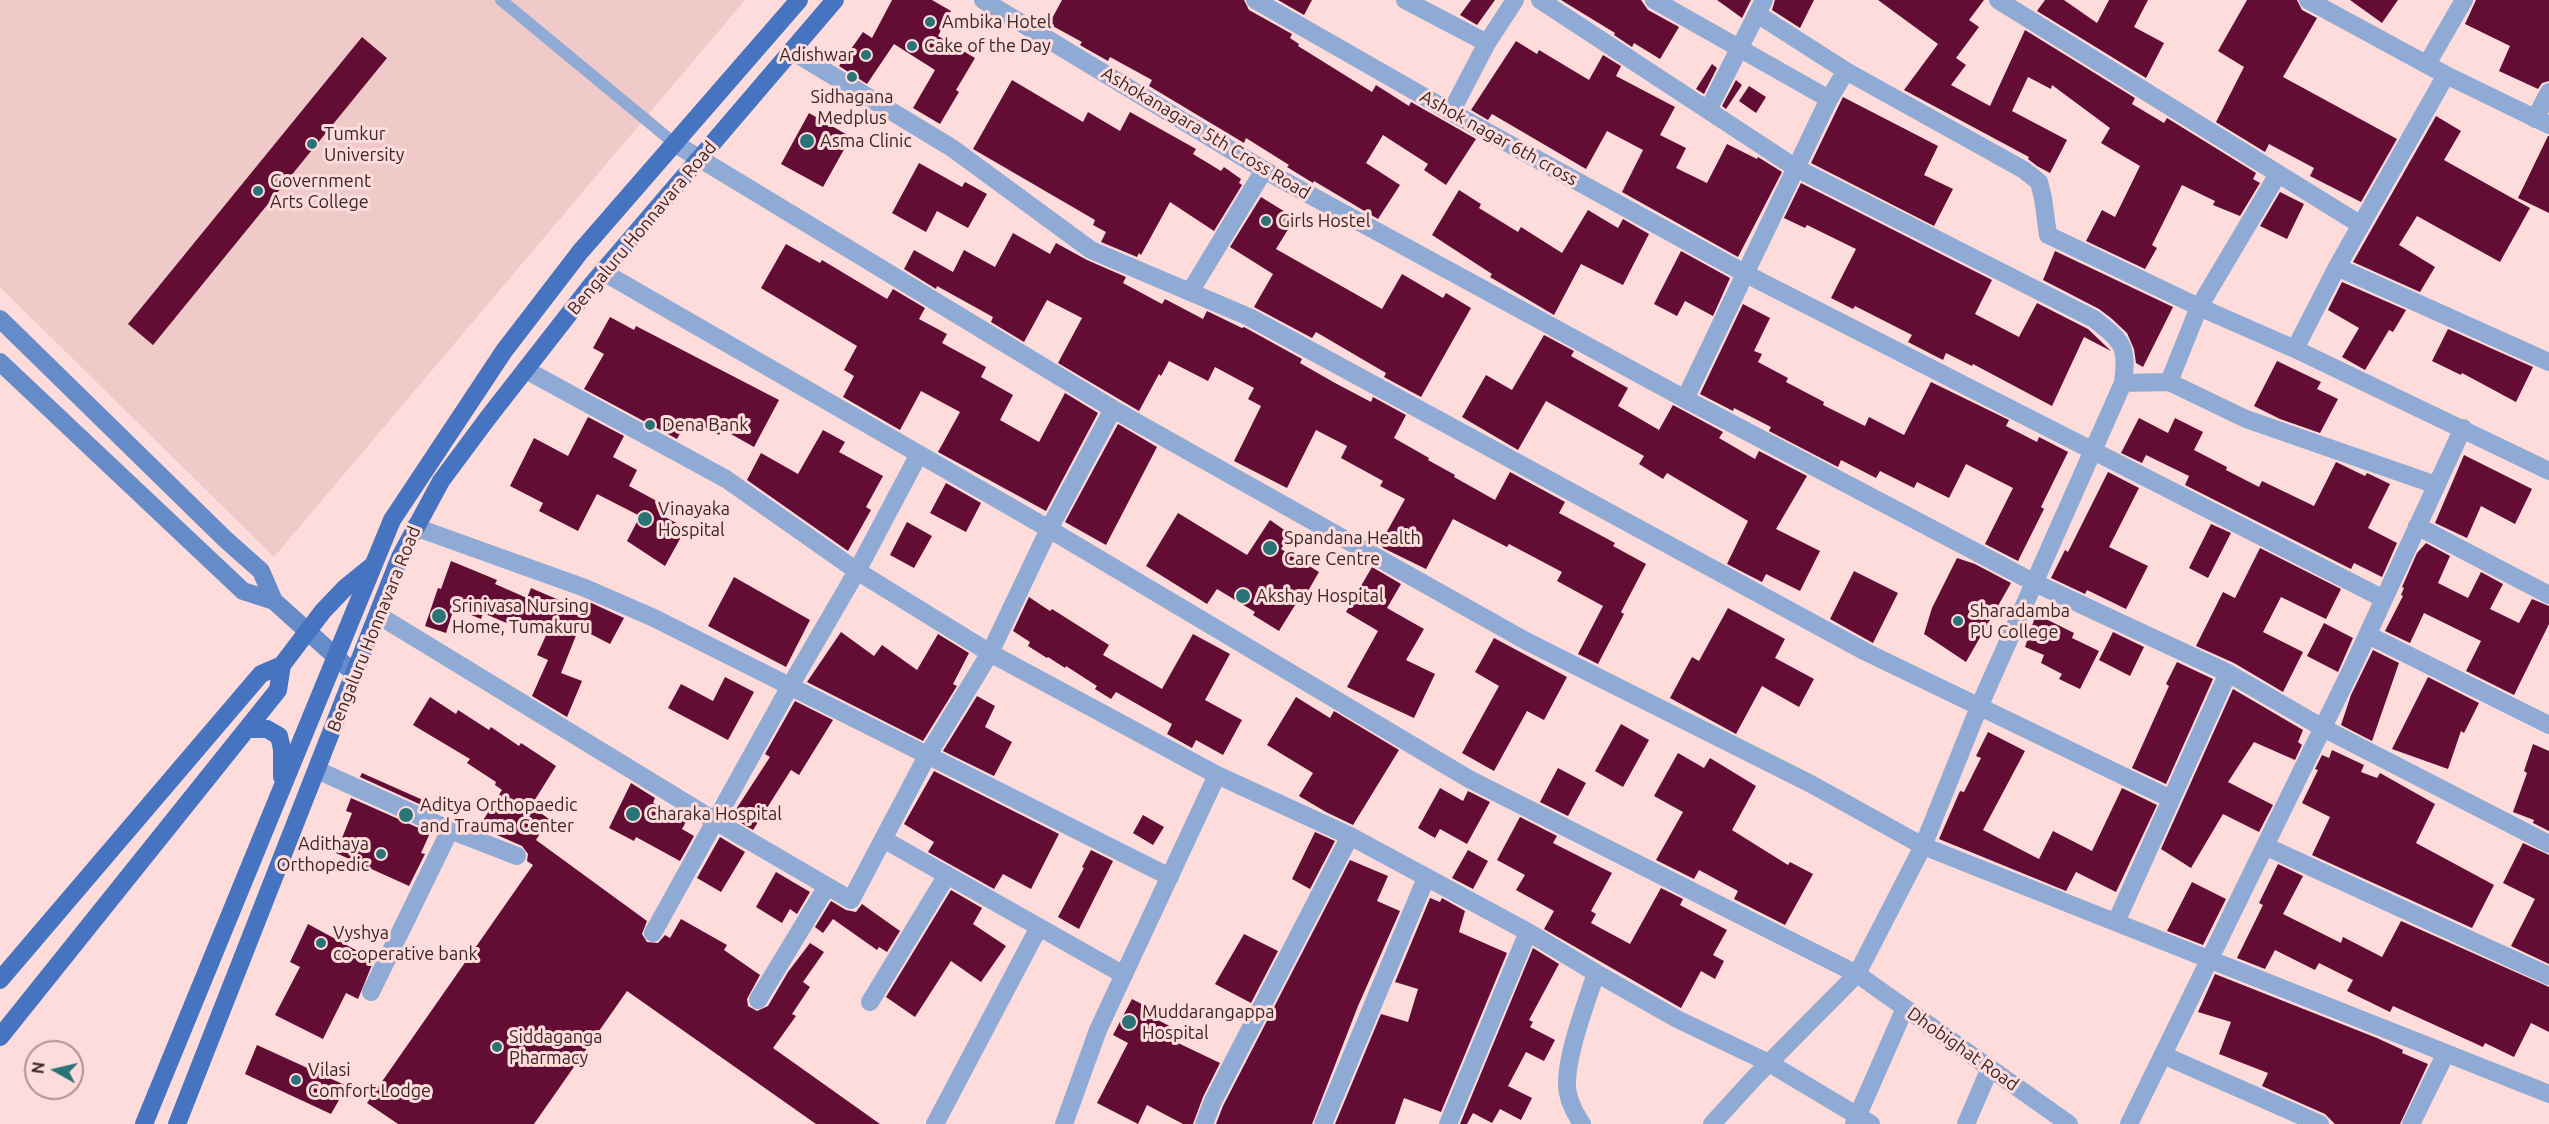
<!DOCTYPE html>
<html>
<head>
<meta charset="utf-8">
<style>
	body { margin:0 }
	#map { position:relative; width:2549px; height:1124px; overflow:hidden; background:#fddcdb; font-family:Ubuntu,sans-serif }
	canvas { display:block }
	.north { position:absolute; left:24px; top:1040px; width:60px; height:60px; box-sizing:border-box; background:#fddcdb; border:2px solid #af9393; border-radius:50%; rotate:278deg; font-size:16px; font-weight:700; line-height:24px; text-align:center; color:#3a2626 }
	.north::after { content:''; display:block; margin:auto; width:21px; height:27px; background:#2a7478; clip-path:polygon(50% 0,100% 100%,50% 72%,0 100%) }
</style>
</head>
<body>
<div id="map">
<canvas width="2549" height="1124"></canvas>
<div class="north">N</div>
</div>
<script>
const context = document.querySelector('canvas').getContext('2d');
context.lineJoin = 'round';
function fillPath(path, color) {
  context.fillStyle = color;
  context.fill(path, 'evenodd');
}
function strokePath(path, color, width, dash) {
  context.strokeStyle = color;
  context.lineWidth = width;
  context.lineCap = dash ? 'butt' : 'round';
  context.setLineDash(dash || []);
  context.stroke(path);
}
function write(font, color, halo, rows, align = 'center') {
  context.font = font + ' Ubuntu,sans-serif';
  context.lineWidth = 6;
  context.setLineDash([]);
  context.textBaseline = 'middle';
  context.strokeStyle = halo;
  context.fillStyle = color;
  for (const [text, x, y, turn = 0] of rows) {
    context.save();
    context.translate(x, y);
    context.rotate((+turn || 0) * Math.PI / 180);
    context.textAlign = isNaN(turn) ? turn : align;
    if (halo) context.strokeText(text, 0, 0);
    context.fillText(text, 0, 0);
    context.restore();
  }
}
fillPath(new Path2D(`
	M0 0H745L274 557 0 287Z`), '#f0cac9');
fillPath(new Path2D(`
	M892 0H932L951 11 938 36 975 58 956 90 959 92 940 124 913 108 935 70 894 44 867 84 839 66 863 32 872 38Z
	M1062 0H1244L1249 10 1292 34 1290 38 1299 44 1298 46 1372 92 1376 85 1409 106 1411 102 1476 139 1446 185 1424 170 1428 164 1383 135 1366 163 1400 185 1378 219 1314 181 1313 183 1287 167 1289 165 1246 138 1244 143 1149 86 1152 80 1110 57 1108 61 1085 48 1080 45 1082 42 1049 24Z
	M1278 0H1312L1304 15Z
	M1471 0H1495L1477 25 1460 15Z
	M1561 0H1641L1648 10 1679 27 1660 59 1634 43 1632 47 1614 35 1615 33Z
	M1717 0H1751L1742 18Z
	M1775 0H1814L1800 28 1772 10Z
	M1878 0H1984L1969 20 1979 27 1956 58 1966 65 1951 85 1990 106 2025 30 2135 98 2132 104 2164 123 2167 118 2256 173 2253 179 2260 183 2240 216 2213 205 2215 201 2182 185 2152 245 2157 248 2145 269 2086 241 2102 210 2115 217 2140 166 2101 143 2110 128 2052 85 2051 89 2028 77 2012 111 2067 140 2050 173 2037 166 2028 159 2029 157 1904 90 1938 44Z
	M2045 0H2064L2097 23 2109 0H2148L2134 27 2164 43 2146 78 2037 11Z
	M2247 0H2297L2302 10 2317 18 2283 77 2397 139 2361 202 2310 176 2314 168 2269 144 2265 152 2216 122 2244 67 2218 51Z
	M2350 0H2398L2382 23Z
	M2476 0H2549V81L2542 83 2538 89 2499 71 2510 46 2465 24Z
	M362 37 387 58 153 345 128 324Z
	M1516 41 1537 54 1539 50 1589 80 1603 55 1621 66 1616 76 1675 107 1660 135 1686 148 1676 168 1707 183 1727 144 1757 159 1758 157 1782 172 1738 257 1622 192 1643 150 1607 131 1586 169 1492 114 1488 120 1471 110Z
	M1712 64 1717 68 1704 94 1696 89Z
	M1012 80 1083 122 1088 112 1120 131 1130 112 1196 149 1193 154 1221 171 1224 167 1241 179 1239 183 1242 185 1214 231 1170 202 1141 255 1139 253 1137 257 1101 242 1106 232 1093 225 1095 220 973 149Z
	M1736 80 1742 85 1726 109 1722 106Z
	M1749 86 1766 97 1756 113 1739 101Z
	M1843 97 1938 146 1924 175 1953 189 1934 226 1811 163Z
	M809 113 851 137 823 187 781 164Z
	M2436 116 2461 131 2444 160 2530 208 2500 262 2417 216 2399 245 2435 267 2420 292 2353 262Z
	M2548 136H2549V213L2518 198Z
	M919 163 962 187 965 182 987 194 968 228 937 211 926 232 892 213Z
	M1801 183 1992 280 1975 314 2019 337 2037 303 2088 329 2111 351 2084 337 2052 406 1973 364 1972 366 1946 353 1943 360 1908 342 1912 335 1855 306 1853 309 1831 298 1856 249 1807 225 1805 228 1784 218Z
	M1459 190 1481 204 1479 208 1518 232 1521 227 1562 253 1588 210 1618 228 1623 219 1649 234 1623 285 1581 264 1554 315 1490 277 1492 274 1432 235Z
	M2280 192 2304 204 2287 239 2260 226Z
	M1261 197 1295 218 1276 249 1382 309 1402 274 1443 298 1446 293 1471 308 1421 397 1384 377 1386 373 1316 332 1312 338 1254 307 1273 274 1230 247Z
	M1013 233 1050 254 1056 243 1087 260 1126 277 1123 283 1162 304 1165 299 1203 319 1207 311 1242 328 1244 327 1302 359 1300 363 1335 383 1371 402 1373 397 1406 415 1394 438 1429 458 1428 460 1455 475 1454 477 1495 500 1510 472 1565 502 1559 513 1615 543 1613 546 1646 564 1621 612 1624 614 1598 664 1578 654 1603 606 1557 581 1562 572 1509 544 1507 547 1453 519 1426 569 1383 548 1380 544 1405 499 1380 486 1383 481 1341 458 1347 446 1316 430 1287 488 1234 461 1261 406 1248 399 1254 388 1215 367 1208 381 1169 361 1161 376 1159 374 1139 411 1058 363 1082 318 1047 300 1024 342 991 322 993 317 937 286 936 289 904 269 914 250 953 272 964 250 995 267Z
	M786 244 820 263 822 260 887 299 893 289 925 308 919 319 947 334 942 343 986 367 981 377 1013 395 1000 420 1039 442 1065 393 1098 413 1046 511 938 452 960 412 921 391 900 430 843 397 854 376 844 370 857 346 761 288Z
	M1681 251 1730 278 1713 316 1685 301 1677 316 1654 304Z
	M2055 251 2173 307 2143 367 2136 363 2134 349 2127 333 2111 318 2099 309 2043 280Z
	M2342 282 2406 310 2393 332 2389 330 2365 370 2342 357 2359 328 2328 310Z
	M1743 304 1770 318 1754 351 1762 354 1758 362 1788 378 1786 382 1824 402 1823 405 1865 426 1869 417 1904 435 1931 382 2009 420 2006 426 2037 442 2039 437 2068 452 2041 507 2044 509 2018 561 1985 544 2013 488 1966 464 1949 498 1917 482 1914 488 1880 471 1876 478 1841 460 1838 467 1769 431 1771 427 1734 408 1733 411 1700 394Z
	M610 317 634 330 636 326 779 400 754 447 722 429 719 435 688 418 677 439 584 389 604 354 593 348Z
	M2448 329 2533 367 2516 402 2462 373 2461 375 2432 361Z
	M1544 335 1574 351 1571 356 1628 388 1618 406 1659 430 1673 405 1723 432 1719 438 1755 459 1759 451 1807 476 1776 529 1820 551 1800 591 1766 574 1762 582 1727 564 1748 521 1667 473 1663 479 1639 464 1644 456 1546 401 1518 450 1462 417 1486 375 1512 390Z
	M2277 361 2321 382 2317 389 2338 399 2320 433 2280 419 2254 406Z
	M588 417 624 436 613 457 637 470 629 486 666 506 661 515 686 528 665 566 627 541 640 516 597 494 578 531 539 511 543 503 510 486 534 438 568 456Z
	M2139 418 2168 433 2175 418 2203 432 2194 450 2227 467 2226 470 2259 487 2262 481 2314 506 2336 462 2365 476 2367 473 2390 484 2368 528 2397 543 2382 577 2354 563 2351 569 2185 485 2189 476 2146 455 2142 463 2121 453Z
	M1118 424 1157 447 1106 545 1065 522Z
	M823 430 845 442 839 452 883 476 866 507 871 510 848 551 747 480 761 453 798 474Z
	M2464 455 2532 489 2515 524 2481 506 2467 538 2435 523Z
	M2108 472 2139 488 2109 547 2148 566 2126 609 2087 590 2085 594 2051 578 2065 550 2068 552Z
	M946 483 981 503 966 532 930 513Z
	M1178 513 1247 555 1270 520 1290 534 1281 549 1319 572 1308 591 1305 589 1279 631 1253 615 1255 612 1217 589 1207 604 1146 566Z
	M907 522 932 536 914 568 890 555Z
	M2211 524 2231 533 2208 578 2189 568Z
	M2426 543 2450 556 2438 583 2468 598 2481 572 2503 584 2490 609 2519 623 2532 599 2549 606V624L2514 695 2466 671 2481 641 2424 613 2410 643 2385 631 2403 596 2401 595 2404 588 2402 587 2417 553Z
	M2260 548 2341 589 2326 619 2281 597 2263 632 2303 652 2283 692 2234 663 2196 646 2223 592 2235 598Z
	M1957 558 1975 564 2011 583 1966 662 1924 634 1932 608Z
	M451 561 497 580 495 584 527 598 531 588 580 609 585 600 624 618 610 644 579 628 561 673 582 681 567 717 532 696 548 660 537 655 548 631 513 616 509 624 483 613 481 619 454 608 446 633 425 626 438 588 441 589Z
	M1372 567 1401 584 1387 608 1424 629 1406 660 1435 674 1414 718 1347 687 1378 631 1346 612Z
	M1854 571 1898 593 1873 643 1830 619Z
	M734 577 810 620 786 667 708 626Z
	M1029 597 1050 611 1052 609 1109 645 1103 655 1162 689 1193 634 1230 654 1205 700 1242 720 1223 755 1196 740 1192 748 1167 734 1172 724 1116 692 1111 699 1095 689 1097 686 1066 666 1065 668 1048 657 1047 658 1028 646 1030 642 1013 631Z
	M1728 608 1785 639 1775 658 1814 679 1799 707 1762 686 1736 734 1670 698 1692 657 1699 661Z
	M2036 614 2074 633 2072 638 2099 651 2080 689 2059 679 2062 674 2041 663 2044 655 2025 647Z
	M2324 623 2353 638 2338 672 2307 656Z
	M841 632 874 656 882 645 917 670 938 634 969 653 953 684 957 686 923 741 807 682Z
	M2113 632 2144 647 2130 676 2099 660Z
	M1494 638 1567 677 1544 720 1527 711 1494 771 1462 753 1499 686 1475 672Z
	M2373 650 2399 663 2372 741 2341 725 2351 695Z
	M2177 662 2213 679 2166 784 2132 768 2169 686 2166 684Z
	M725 677 754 692 728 740 668 708 681 684 713 701Z
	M2428 677 2479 703 2464 733 2461 731 2448 769 2392 749Z
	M2233 689 2303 730 2298 742 2302 745 2295 760 2254 742 2228 782 2273 805 2259 832 2223 814 2191 868 2161 849Z
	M977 696 995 706 985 727 1012 742 994 776 943 751Z
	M430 697 456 714 458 710 489 730 491 727 519 746 521 743 556 766 531 806 549 819 536 840 647 921 642 934 647 942 658 943 665 935 670 938 681 919 727 945 724 950 760 975 747 999 748 1006 757 1011 768 1006 788 972 810 943 824 952 803 982 810 987 792 1014 796 1016 773 1048 880 1124H816L627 991 534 1124H398L367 1103 533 865 527 861 528 854 522 846 479 827 502 790 495 785 496 782 467 763 470 759 413 725Z
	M1296 697 1330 718 1334 711 1399 750 1353 825 1326 812 1299 796 1313 773 1267 745Z
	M795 701 833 720 799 775 791 770 753 830 731 817 770 757 765 754Z
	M1621 724 1649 740 1623 787 1595 771Z
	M1988 732 2025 751 1983 830 2039 859 2053 831 2092 851 2122 788 2157 805 2116 892 2076 872 2066 891 1939 839 1960 791 1964 792 1981 758 1976 756Z
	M2533 744 2549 751V831L2533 823 2534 820 2513 812 2527 773 2524 771Z
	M2332 750 2364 765 2361 772 2377 778 2380 773 2435 804 2416 843 2494 885 2472 928 2312 855 2330 817 2302 803 2318 770 2315 769 2322 755 2329 758Z
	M1678 753 1704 768 1710 758 1756 786 1732 830 1788 865 1790 862 1813 874 1785 925 1734 899 1738 891 1699 870 1694 879 1656 860 1683 812 1654 796Z
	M1558 768 1586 783 1568 816 1540 802Z
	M934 771 1059 834 1031 889 1003 874 994 889 928 852 934 842 904 824Z
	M362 773 441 808 439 813 360 777Z
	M631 783 655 798 653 803 687 820 682 829 694 836 680 861 636 837 634 841 609 828Z
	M1440 788 1463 801 1468 791 1490 802 1467 844 1440 829 1435 838 1418 828Z
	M351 798 430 833 421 853 425 854 409 886 336 853 352 813 346 811Z
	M1143 815 1164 827 1153 845 1133 833Z
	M1520 817 1557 836 1553 843 1612 873 1591 911 1596 914 1591 923 1630 944 1661 888 1683 899 1680 905 1727 930 1713 955 1724 961 1715 979 1701 971 1681 1008 1544 929 1554 911 1516 890 1525 875 1497 860Z
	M1315 832 1335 841 1310 889 1292 879Z
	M720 837 745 852 721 892 697 878Z
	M2523 843 2549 855V964L2511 946 2535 899 2503 883Z
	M1091 850 1113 861 1079 929 1058 917 1084 868 1082 867Z
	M1468 850 1488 861 1473 889 1452 878Z
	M1350 860 1388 876 1377 901 1400 911 1358 1006 1312 1124H1216L1223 1106Z
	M2278 864 2303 876 2283 914 2341 943 2343 937 2382 957 2401 921 2549 987V1032L2531 1023 2514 1057 2485 1043 2483 1047 2393 1006 2390 1012 2347 991 2353 980 2319 963 2315 970 2275 950 2265 969 2237 958 2263 905 2259 903Z
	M776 872 810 892 797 914 790 909 782 923 756 907Z
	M2192 882 2226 899 2203 945 2167 931Z
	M951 890 982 908 973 924 1006 946 981 982 951 961 915 1017 886 997Z
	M1430 898 1440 902 1442 898 1465 911 1459 932 1507 953 1441 1112 1404 1098 1395 1124H1335L1381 1014 1408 1022 1418 989 1395 982Z
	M831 901 846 910 856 912 862 904 900 931 887 952 879 947 877 950 833 919 823 933 815 927Z
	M308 924 374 960 358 999 346 993 323 1039 275 1015 300 967 290 962Z
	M1244 934 1278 951 1251 1003 1215 984Z
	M1533 948 1559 964 1529 1020 1533 1022 1530 1027 1555 1040 1544 1061 1526 1052 1508 1086 1532 1098 1521 1120 1500 1109 1492 1123 1473 1113 1467 1124H1460Z
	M2215 974 2377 1038 2403 1050 2402 1053 2428 1064 2400 1124H2335L2325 1114 2262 1086 2268 1073 2219 1054 2231 1022 2198 1012Z
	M1132 999 1159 1013 1156 1019 1183 1033 1178 1043 1220 1063 1203 1097 1193 1124H1183L1147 1105 1138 1124 1097 1103 1128 1043 1113 1035Z
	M257 1045 347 1086 331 1114 245 1074Z`), '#630d34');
strokePath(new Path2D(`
	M501 0 674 143`), '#8faad4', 12);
strokePath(new Path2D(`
	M983 0 1264 170 1685 399 2035 583 2228 673 2323 728 2549 844
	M1255 0 1451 112 1746 274 2384 599
	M1405 0 1487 43 1451 112
	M1540 0 1796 168 2094 319C2123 342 2128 346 2123 383L1979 707 1923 846 1857 974 1754 1078 1712 1124
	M1654 0 1829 99
	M1998 0 2361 225
	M2308 0 2446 75 2549 125
	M1757 14 1846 71 2024 170 2039 182 2043 198 2048 235 2199 307 2295 349 2549 471
	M1487 43 1515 0
	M792 51 952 148 1091 250 1249 317 1866 652 2171 799
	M2427 64 2464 0
	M1708 110 1764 0
	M2535 119 2549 92
	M674 143 1113 409 1526 641 1811 784 1923 846 2549 1094
	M2337 267 2549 362
	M603 272 1049 529 1469 779 1857 974 2069 1124
	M1190 292 1264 170
	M2295 349 2337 267 2446 75
	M526 370 726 479 857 571 990 653 1217 775 1350 836 1528 932 1596 973 1677 1019 1769 1063 1871 1124
	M2169 382 2199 307 2278 174
	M2123 383 2169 382 2246 419 2436 485
	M1685 399 1829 99 1846 71
	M2417 526 2549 595
	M415 527 585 588 654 618 1170 877
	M378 615 717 822 851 900 927 756 990 653 1049 529 1113 409
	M2368 635 2549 725
	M317 770 450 830 517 856
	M883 839 1124 975
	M2265 846 2549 976
	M2116 922 2228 673
	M653 933 789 688 857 571 919 454
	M371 992 450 830
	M758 1000 827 886
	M870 1002 947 875
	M2163 1055 2320 1124
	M935 1124 1039 927
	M1064 1124 1098 1030 1217 775
	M1204 1124 1213 1101 1350 836
	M1323 1124 1426 878
	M1448 1124 1528 932
	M1582 1124C1574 1112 1566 1096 1567 1081 1568 1050 1586 1004 1596 973
	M1854 1124 1905 1008
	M1966 1124 1990 1068
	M2129 1124 2353 666 2463 428
	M2411 1124 2446 1053`), '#8faad4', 18);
strokePath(new Path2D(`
	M0 319 225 539 261 571 274 601 355 674
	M0 362 243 591 274 601`), '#658bc9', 18);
strokePath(new Path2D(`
	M248 729H267L279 736 282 749V777
	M0 980 261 674 282 665 323 611 345 588 372 566
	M0 1037 278 690 282 665
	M144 1124 392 520 504 351 580 252 799 0
	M177 1124 400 557 441 481 487 419 593 283 835 0`), '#4674c0', 18);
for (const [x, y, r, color] of [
	[930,22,6,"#2a7478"],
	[912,46,6,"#2a7478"],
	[866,55,6,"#2a7478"],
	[852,77,6,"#2a7478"],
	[807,141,8,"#2a7478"],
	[312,144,6,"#2a7478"],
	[258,191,6,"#2a7478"],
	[1266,221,6,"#2a7478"],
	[650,425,6,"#2a7478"],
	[645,519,8,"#2a7478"],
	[1270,548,8,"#2a7478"],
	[1243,596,8,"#2a7478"],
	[439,616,8,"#2a7478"],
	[1958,621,6,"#2a7478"],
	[633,814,8,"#2a7478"],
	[406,815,8,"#2a7478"],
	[381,854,6,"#2a7478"],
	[321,943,6,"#2a7478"],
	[1129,1022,8,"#2a7478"],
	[497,1047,6,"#2a7478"],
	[296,1080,6,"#2a7478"]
]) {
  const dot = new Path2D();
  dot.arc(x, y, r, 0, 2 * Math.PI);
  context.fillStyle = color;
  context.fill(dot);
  strokePath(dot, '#fddcdb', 2);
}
write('18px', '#3a2626', '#fddcdb', [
	["Ambika Hotel",942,22],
	["Cake of the Day",924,46],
	["Adishwar",854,55,"right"],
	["Sidhagana",852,97,"center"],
	["Medplus",852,118,"center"],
	["Tumkur",324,134],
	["University",324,155],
	["Asma Clinic",820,141],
	["Government",270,181],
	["Arts College",270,202],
	["Girls Hostel",1278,221],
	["Dena Bank",662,425],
	["Vinayaka",658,509],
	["Hospital",658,530],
	["Spandana Health",1284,538],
	["Care Centre",1284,559],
	["Akshay Hospital",1256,596],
	["Srinivasa Nursing",452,606],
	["Home, Tumakuru",452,627],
	["Sharadamba",1970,611],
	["PU College",1970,632],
	["Aditya Orthopaedic",420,805],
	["and Trauma Center",420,826],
	["Charaka Hospital",646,814],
	["Adithaya",369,844,"right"],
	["Orthopedic",369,865,"right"],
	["Vyshya",333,933],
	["co-operative bank",333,954],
	["Muddarangappa",1142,1012],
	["Hospital",1142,1033],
	["Siddaganga",509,1037],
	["Pharmacy",509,1058],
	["Vilasi",308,1070],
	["Comfort Lodge",308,1091]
], 'left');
write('18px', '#3a2626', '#fddcdb', [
	["Ashokanagara 5th Cross Road",1206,133,31],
	["Ashok nagar 6th cross",1499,138,29],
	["Bengaluru Honnavara Road",642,228,-50],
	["Bengaluru Honnavara Road",374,629,-68],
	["Dhobighat Road",1963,1049,35]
]);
</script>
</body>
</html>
